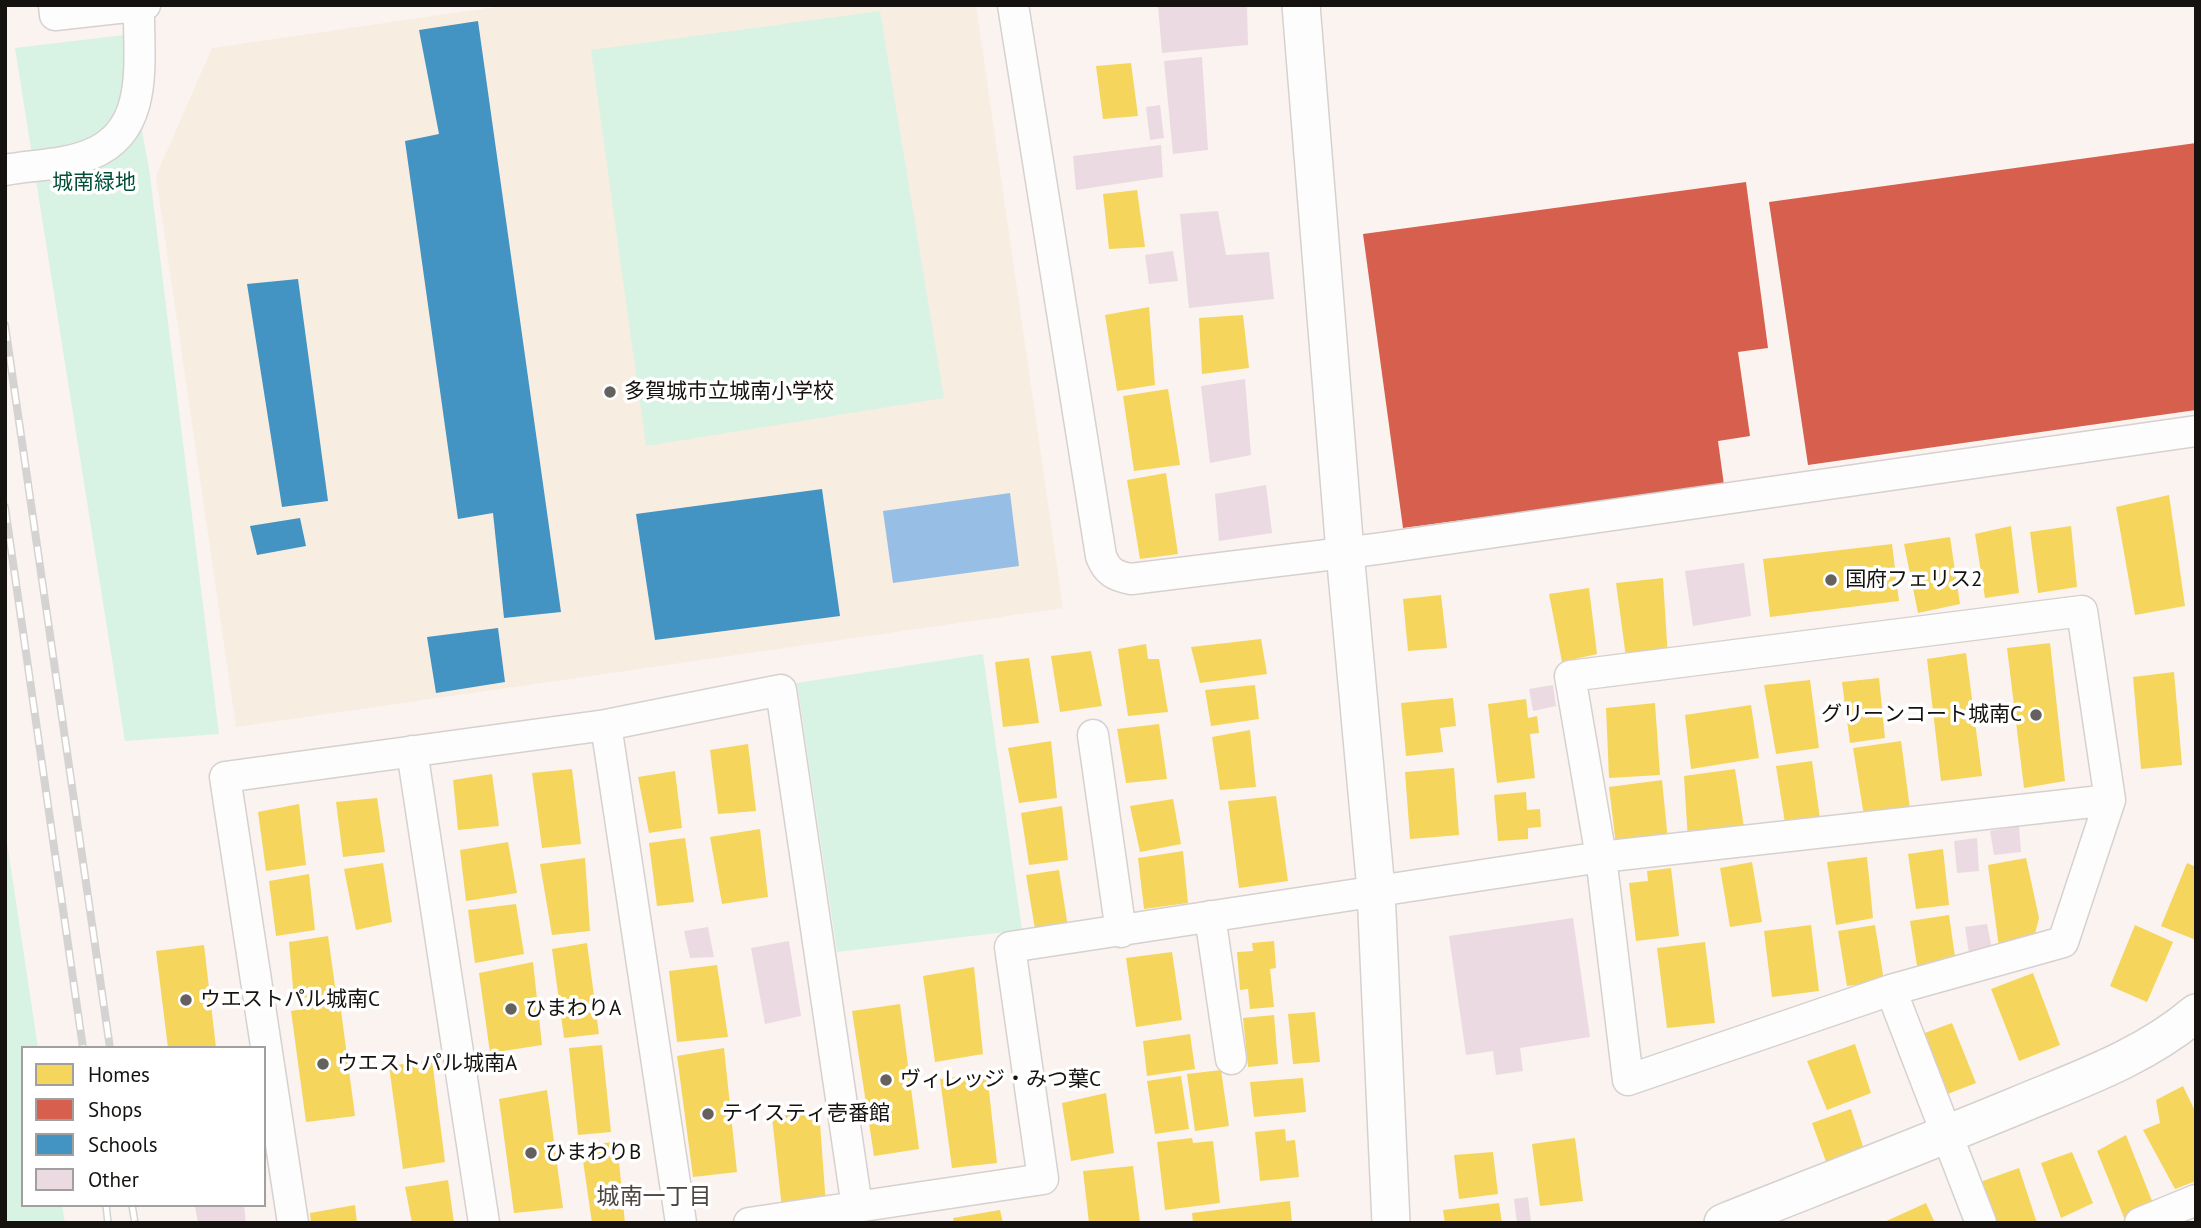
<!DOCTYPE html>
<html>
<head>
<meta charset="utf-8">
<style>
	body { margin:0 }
	#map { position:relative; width:2201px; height:1228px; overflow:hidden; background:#faf3f0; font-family:"PT Sans",sans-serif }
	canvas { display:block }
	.frame { position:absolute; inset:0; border:7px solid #151210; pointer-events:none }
	.legend { position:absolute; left:21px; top:1046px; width:245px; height:161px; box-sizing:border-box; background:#fff; border:2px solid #a1a09f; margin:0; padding:9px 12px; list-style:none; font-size:21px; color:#151210 }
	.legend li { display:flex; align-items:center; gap:14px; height:35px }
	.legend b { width:35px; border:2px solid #a1a09f }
</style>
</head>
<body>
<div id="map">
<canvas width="2201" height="1228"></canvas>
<div class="frame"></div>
<ul class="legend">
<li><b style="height:19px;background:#f6d55c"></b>Homes</li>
<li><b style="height:19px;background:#d6604d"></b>Shops</li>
<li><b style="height:19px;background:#4393c3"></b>Schools</li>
<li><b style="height:19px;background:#ebdae2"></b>Other</li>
</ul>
</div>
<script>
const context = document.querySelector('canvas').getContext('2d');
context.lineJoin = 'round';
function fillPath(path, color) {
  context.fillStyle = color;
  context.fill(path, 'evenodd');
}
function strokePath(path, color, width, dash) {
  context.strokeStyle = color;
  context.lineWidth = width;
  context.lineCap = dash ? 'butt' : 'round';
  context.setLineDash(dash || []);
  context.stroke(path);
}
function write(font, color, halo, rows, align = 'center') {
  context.font = font + ' "PT Sans","Noto Sans JP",sans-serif';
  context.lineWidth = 7;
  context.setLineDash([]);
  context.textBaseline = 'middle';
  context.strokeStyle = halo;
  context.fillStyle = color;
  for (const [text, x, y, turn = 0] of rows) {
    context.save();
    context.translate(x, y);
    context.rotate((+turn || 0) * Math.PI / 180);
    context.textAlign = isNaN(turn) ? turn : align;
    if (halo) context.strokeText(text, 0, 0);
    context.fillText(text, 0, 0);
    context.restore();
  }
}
fillPath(new Path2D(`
	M509 5H976L1063 608 236 727 156 176 212 48Z`), '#f8ede1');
fillPath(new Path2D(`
	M880 11 944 398 646 446 591 50Z
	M124 35 149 168 219 734 125 741 15 48Z
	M983 654 1022 930 837 952 797 683Z
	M5 829 38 1048H23V1205H62L65 1223H5Z`), '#d8f3e3');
fillPath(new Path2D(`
	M1010 493 1019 566 893 583 883 511Z`), '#97bfe5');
fillPath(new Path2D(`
	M1131 63 1138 116 1103 119 1096 66Z
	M1137 190 1145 247 1109 249 1103 194Z
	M1149 307 1155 385 1117 391 1105 315Z
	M1243 315 1249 368 1202 374 1199 318Z
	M1168 389 1180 465 1134 471 1123 396Z
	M1166 473 1178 554 1140 559 1127 480Z
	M2169 495 2185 606 2135 615 2116 507Z
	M2011 526 2019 593 1985 598 1975 534Z
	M2071 526 2077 587 2038 593 2030 532Z
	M1950 537 1960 604 1918 613 1904 544Z
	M1892 544 1899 601 1770 617 1763 559Z
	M1663 578 1668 659 1627 665 1616 583Z
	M1589 588 1597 654 1562 662 1549 594Z
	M1441 595 1447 648 1408 651 1403 599Z
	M1261 639 1267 674 1200 683 1191 647Z
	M2050 643 2065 781 2024 788 2007 648Z
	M1146 644 1148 659H1159L1168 712 1128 716 1118 649Z
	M1091 651 1102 706 1060 712 1051 656Z
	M1966 653 1982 776 1941 781 1927 659Z
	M1029 658 1039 723 1003 727 995 662Z
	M2174 672 2182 765 2141 769 2133 677Z
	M1879 678 1885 738 1850 743 1842 682Z
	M1810 680 1819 748 1776 754 1764 685Z
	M1255 685 1259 719 1211 726 1205 690Z
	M1453 698 1456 726 1440 728 1443 752 1406 756 1401 703Z
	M1526 699 1528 718 1537 716 1539 733 1530 734 1535 778 1497 783 1488 704Z
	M1655 703 1660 775 1609 778 1606 708Z
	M1751 705 1759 758 1691 769 1685 715Z
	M1159 724 1167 779 1126 783 1117 729Z
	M1250 730 1256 787 1220 790 1212 737Z
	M1051 741 1057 798 1019 803 1008 748Z
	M1901 741 1910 809 1864 816 1853 748Z
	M748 744 756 811 718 814 710 750Z
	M1812 761 1820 819 1785 823 1776 766Z
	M1454 768 1459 835 1410 839 1405 772Z
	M572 769 581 844 542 848 532 773Z
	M1735 769 1745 834 1688 841 1684 776Z
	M675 771 682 828 649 833 638 777Z
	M492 774 499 826 458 830 453 780Z
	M1662 780 1668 841 1616 845 1609 787Z
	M1526 792 1527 810 1540 809 1541 827 1528 828V839L1498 841 1494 795Z
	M1276 796 1288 881 1239 888 1228 801Z
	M377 798 385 852 343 857 336 802Z
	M1173 799 1181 844 1140 852 1130 806Z
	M299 804 306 865 266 871 258 812Z
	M1062 806 1068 860 1029 865 1021 813Z
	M760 829 768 897 722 904 710 837Z
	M685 838 694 902 657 906 649 843Z
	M508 842 517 893 466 901 460 850Z
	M1943 849 1949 905 1916 909 1908 854Z
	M1183 851 1188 903 1144 909 1138 858Z
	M1867 857 1873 918 1836 925 1827 862Z
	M585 858 590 931 552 935 540 864Z
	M2026 858 2039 918 2033 942 1999 948 1988 865Z
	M1752 862 1762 922 1730 927 1720 868Z
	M383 863 392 922 356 930 344 869Z
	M2187 863 2196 867V940L2161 926Z
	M1671 868 1679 936 1636 941 1629 883 1648 881 1647 871Z
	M1059 870 1068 927 1035 929 1026 875Z
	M309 874 315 930 276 936 269 881Z
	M516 904 524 954 475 963 468 910Z
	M1949 915 1956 964 1918 972 1910 921Z
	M1811 925 1819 991 1772 997 1764 931Z
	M1875 925 1884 981 1847 986 1838 931Z
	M2135 925 2173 942 2147 1002 2110 986Z
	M328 936 336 993 294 999 289 942Z
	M1274 941 1276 968 1270 969 1274 1007 1250 1009 1248 989 1240 990 1237 952 1253 951 1252 943Z
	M1705 942 1715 1023 1667 1028 1657 948Z
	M587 943 599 1034 564 1038 552 949Z
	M204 945 216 1048H168L156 951Z
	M1172 952 1182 1020 1136 1027 1126 958Z
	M533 962 542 1045 490 1053 479 973Z
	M717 965 728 1037 677 1042 669 971Z
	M974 967 983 1054 935 1062 923 976Z
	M2033 973 2060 1045 2019 1061 1991 989Z
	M340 1003 355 1116 306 1122 291 1011Z
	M900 1004 919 1149 874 1156 852 1011Z
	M1315 1012 1320 1062 1293 1064 1288 1014Z
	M1274 1015 1278 1064 1248 1067 1243 1018Z
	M1952 1023 1976 1083 1945 1095 1922 1034Z
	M1190 1034 1195 1069 1147 1076 1143 1041Z
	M1855 1044 1871 1093 1827 1110 1807 1061Z
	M602 1045 611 1132 578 1135 569 1048Z
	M724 1048 737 1172 693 1177 677 1056Z
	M432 1060 445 1162 403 1169 389 1066Z
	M1221 1070 1229 1126 1195 1131 1187 1074Z
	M987 1073 997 1163 952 1168 940 1079Z
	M1181 1076 1189 1129 1155 1134 1147 1081Z
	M1303 1078 1306 1112 1254 1117 1250 1082Z
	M2183 1086 2196 1113V1181L2175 1189 2143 1130 2160 1123 2156 1100Z
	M547 1090 563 1208 514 1213 499 1099Z
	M1106 1093 1114 1153 1071 1161 1062 1103Z
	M1851 1109 1866 1156 1828 1167 1812 1123Z
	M819 1110 826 1205 782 1209 772 1117Z
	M1285 1129 1286 1141 1295 1140 1299 1177 1260 1181 1255 1132Z
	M2126 1135 2156 1211 2125 1220 2097 1151Z
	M1192 1138 1193 1143 1213 1141 1220 1203 1165 1210 1157 1142Z
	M1575 1138 1583 1201 1540 1206 1532 1144Z
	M617 1141 625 1223H592L581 1147Z
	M1493 1152 1498 1194 1459 1199 1454 1155Z
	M2072 1152 2093 1203 2061 1218 2041 1163Z
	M1133 1166 1140 1223H1089L1083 1171Z
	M2019 1168 2037 1223H1997L1980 1182Z
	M448 1180 454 1223H412L405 1187Z
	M1290 1201 1292 1223H1193L1192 1213Z
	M1499 1203 1502 1223H1445L1443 1210Z
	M1926 1203 1935 1223H1882Z
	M355 1205 357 1223H311L310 1213Z
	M1000 1210 1003 1223H954L953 1218Z`), '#f6d55c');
fillPath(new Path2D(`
	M2196 143V410L1808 465 1769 202Z
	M1746 182 1768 348 1738 352 1750 436 1718 441 1724 485 1403 528 1363 234Z`), '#d6604d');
fillPath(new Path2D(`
	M478 21 561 612 504 618 493 513 458 519 405 141 439 134 419 30Z
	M298 279 328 501 282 507 247 284Z
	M822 489 840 616 655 640 636 514Z
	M300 518 306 546 257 555 250 526Z
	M498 628 505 682 436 693 427 637Z`), '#4393c3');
fillPath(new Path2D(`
	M1158 5H1247L1248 45 1162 53Z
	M1202 57 1208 150 1173 154 1164 61Z
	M1160 105 1164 138 1150 140 1146 107Z
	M1161 145 1163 177 1076 190 1073 156Z
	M1218 211 1226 255 1269 252 1274 299 1189 308 1180 214Z
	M1173 251 1178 281 1149 284 1145 255Z
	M1245 379 1251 455 1210 463 1201 386Z
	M1266 485 1272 533 1219 541 1215 494Z
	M1744 563 1751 616 1693 626 1685 571Z
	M1553 685 1556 706 1533 711 1529 689Z
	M2019 826 2021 852 1994 855 1990 831Z
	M1977 838 1979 871 1957 873 1954 841Z
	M1573 918 1590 1037 1520 1048 1523 1071 1496 1075 1493 1051 1466 1055 1449 936Z
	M1987 924 1993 954 1970 960 1965 927Z
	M708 927 714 957 690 958 684 931Z
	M789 941 801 1016 765 1024 751 948Z
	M1528 1197 1531 1223H1517L1514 1199Z
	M205 1205H244L246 1223H198L195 1206Z`), '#ebdae2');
const minor = new Path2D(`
	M54 5 55 15 145 5
	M1013 5 1101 556C1107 572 1115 576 1131 579L1376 549 2196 431
	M5 170C32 165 66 165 91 154 151 130 138 60 139 6
	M2082 611 2110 800 2063 942 1891 990 1628 1080 1601 857 1570 676Z
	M606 725 681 1223
	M1093 735 1121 932
	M412 751 484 1223
	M1210 916 1231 1059
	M1891 990 1981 1223
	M293 1223 225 777 606 725 781 690 857 1207
	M749 1223 1043 1179 1010 947 1601 857 2110 800
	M2140 1223 2196 1200`);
const tertiary = new Path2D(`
	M1301 5 1345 552 1376 890 1391 1223
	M1723 1223C1821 1184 1919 1146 2016 1106 2080 1079 2143 1058 2196 1013`);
strokePath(minor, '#d6d1cf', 33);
strokePath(tertiary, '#d6d1cf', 40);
strokePath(minor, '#fefdfd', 30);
strokePath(tertiary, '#fefdfd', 37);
const rail = new Path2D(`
	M5 325 110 1048
	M5 507 83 1048
	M106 1205 108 1223
	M132 1205 135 1223`);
strokePath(rail, '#d5d3d1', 8);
strokePath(rail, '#fff', 5, [16]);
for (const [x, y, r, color] of [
	[610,392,7,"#65615e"],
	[1831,580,7,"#65615e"],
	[2036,715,7,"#65615e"],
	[186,1000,7,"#65615e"],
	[511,1009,7,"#65615e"],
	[323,1064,7,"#65615e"],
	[886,1080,7,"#65615e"],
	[708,1114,7,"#65615e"],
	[531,1153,7,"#65615e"]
]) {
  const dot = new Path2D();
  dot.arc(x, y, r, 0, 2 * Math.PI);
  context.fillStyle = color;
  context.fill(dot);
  strokePath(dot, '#fff', 2.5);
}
write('21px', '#035038', '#fff', [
	["城南緑地",94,183]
]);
write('21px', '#151210', '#fff', [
	["多賀城市立城南小学校",624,392],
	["国府フェリス2",1845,580],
	["グリーンコート城南C",2022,715,"right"],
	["ウエストパル城南C",200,1000],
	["ひまわりA",525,1009],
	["ウエストパル城南A",337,1064],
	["ヴィレッジ・みつ葉C",900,1080],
	["テイスティ壱番館",722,1114],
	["ひまわりB",545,1153]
], 'left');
write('23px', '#4d4540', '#fff', [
	["城南一丁目",654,1197]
]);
</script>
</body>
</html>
